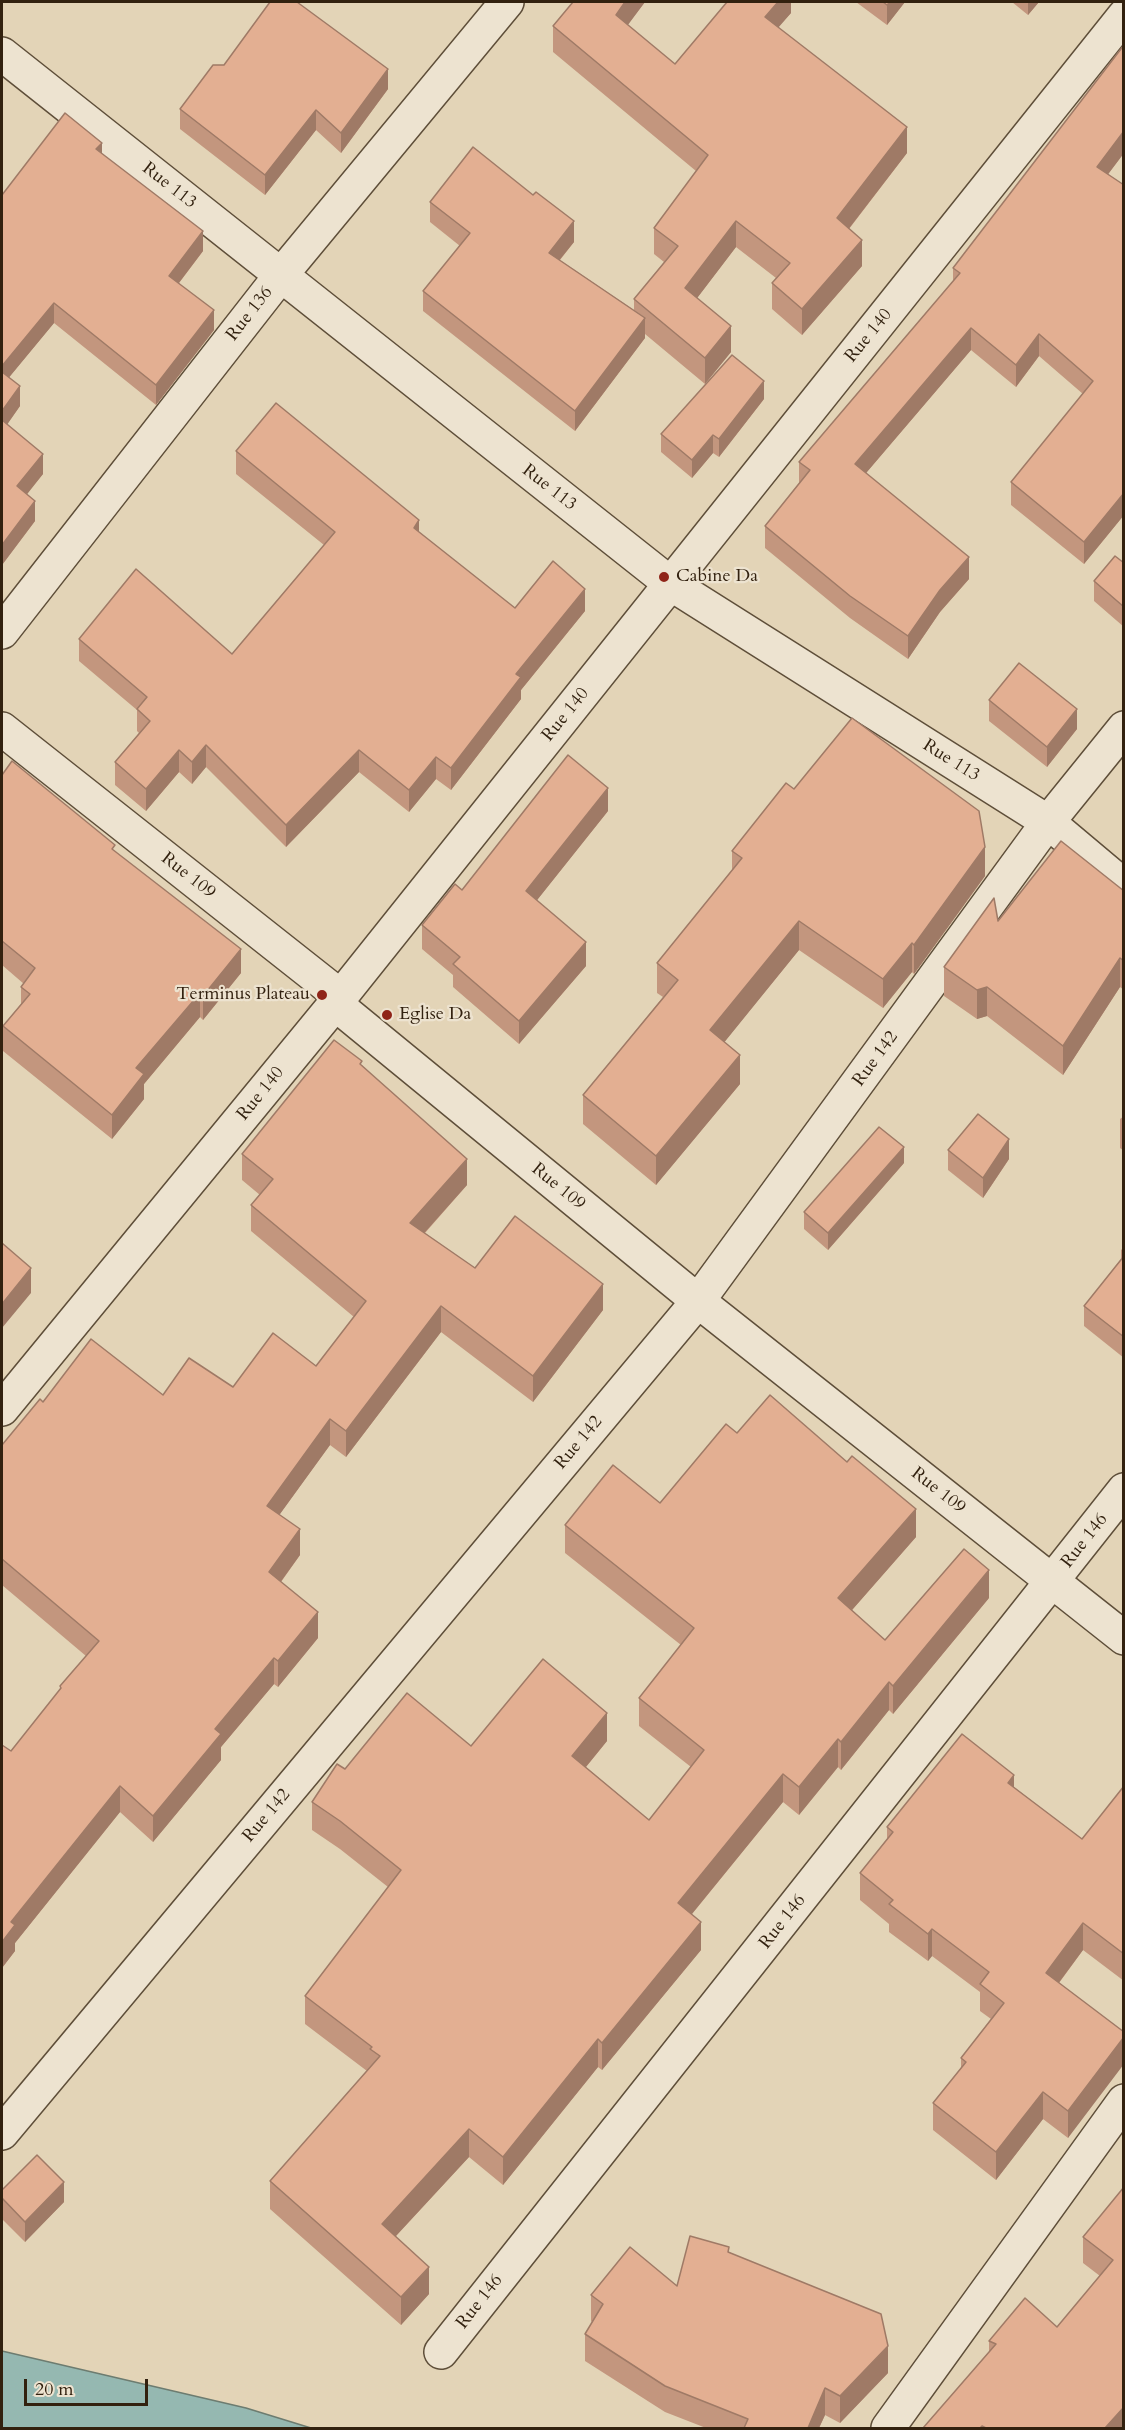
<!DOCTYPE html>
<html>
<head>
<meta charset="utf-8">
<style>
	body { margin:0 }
	#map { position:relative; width:1125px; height:2430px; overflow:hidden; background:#e3d4b7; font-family:Cardo,serif }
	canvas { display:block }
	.frame { position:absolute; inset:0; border:3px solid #32210f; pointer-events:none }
	.scale { position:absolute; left:24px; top:2379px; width:124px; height:27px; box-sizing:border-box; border:3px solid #32210f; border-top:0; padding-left:8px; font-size:18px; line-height:21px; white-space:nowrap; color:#32210f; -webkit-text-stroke:4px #ede3d0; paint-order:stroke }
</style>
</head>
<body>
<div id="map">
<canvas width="1125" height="2430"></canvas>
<div class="frame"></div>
<div class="scale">20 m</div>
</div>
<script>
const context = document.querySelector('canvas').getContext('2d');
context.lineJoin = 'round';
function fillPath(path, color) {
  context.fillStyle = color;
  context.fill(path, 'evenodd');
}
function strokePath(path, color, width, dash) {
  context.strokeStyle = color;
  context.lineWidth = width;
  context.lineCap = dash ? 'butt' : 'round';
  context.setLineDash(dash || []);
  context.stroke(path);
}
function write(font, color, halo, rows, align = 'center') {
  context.font = font + ' Cardo,serif';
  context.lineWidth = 4.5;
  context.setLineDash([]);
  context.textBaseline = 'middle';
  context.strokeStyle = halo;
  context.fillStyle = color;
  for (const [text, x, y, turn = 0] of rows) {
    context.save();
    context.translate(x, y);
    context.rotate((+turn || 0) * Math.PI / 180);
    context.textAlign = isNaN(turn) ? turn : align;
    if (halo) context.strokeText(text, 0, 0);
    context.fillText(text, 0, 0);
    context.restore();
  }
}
const water = new Path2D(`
	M2 2351 246 2408 311 2428H2Z`);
fillPath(water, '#95b8b1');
strokePath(water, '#6d7c70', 1.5);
const minor = new Path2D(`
	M2 54 671 584 1048 822 1124 886
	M2 632 281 275 507 2
	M2 729 340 996 344 1011 698 1301 1124 1638
	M2 1409 330 1010 1124 16
	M2 2133 698 1301 1048 822 1124 728
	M441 2352 1124 1490
	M888 2428 1124 2101`);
strokePath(minor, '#5e4e39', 36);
strokePath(minor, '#ede3d0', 33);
fillPath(new Path2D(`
	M573 2H645L627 25 675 64 791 2V13L778 27 907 153 849 229 862 266 802 335 772 309V283L776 278 736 247 697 298 731 352 705 384 645 334V338L575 431 423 311V291L460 246 430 222V202L574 242 560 260 634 310V299L664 262 654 254V228L696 171 553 52V26Z
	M856 2H905L887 25Z
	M1012 2H1039L1028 15Z
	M1124 45V153L1108 174 1124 185V515L1084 564 1011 505V482L1083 394 1039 356 1016 387 971 350 866 473 969 579 940 612 908 659 850 618 765 548V526L799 483V462L953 281V268Z
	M388 89 341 153 316 130 265 195 180 129V109Z
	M102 154 203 251 179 283 214 330 156 405 54 323 9 377 20 406 7 424 43 474 26 494 35 521 2 565V195Z
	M764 399 719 457 713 453 692 478 661 452V434Z
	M236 451 419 532 515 608 585 611 521 690V699L451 790 436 779 409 812 359 772 286 847 206 767 192 784 179 772 146 811 115 785V762L139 733 137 731V710L79 661V639L232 654 324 545 236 474Z
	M1124 563V627L1094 601V581Z
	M989 700 1077 729 1047 767 989 721Z
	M2 775 115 851 241 973 203 1020 200 1017 144 1084V1099L112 1139 3 1051V1026L21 1004V987L24 984 2 965Z
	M794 789 985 876 914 974 912 972 883 1008 799 950 724 1042 740 1084 656 1185 583 1124V1095L663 997 657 993V963L732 870V851Z
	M608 811 537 900 586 966 519 1044 453 987V975L422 949V925L462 890Z
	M1124 891V990L1120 987 1063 1075 987 1016 977 1019 944 996V967L998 921Z
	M362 1065 467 1185 425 1233 475 1268 603 1310 533 1402 441 1332 346 1457 330 1445 279 1515 300 1555 281 1582 318 1638 278 1687 274 1684 221 1747V1760L153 1842 120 1812 15 1943V1951L2 1968V1745L11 1751 60 1690V1686L86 1656 2 1585V1445L43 1402 163 1395 233 1387 316 1366 354 1317 251 1231V1205L260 1195 242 1180V1154Z
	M1124 1116V1151L1120 1148V1119Z
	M948 1150 1009 1159 983 1198 948 1170Z
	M904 1163 828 1250 804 1229V1212Z
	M1124 1247V1358L1084 1326V1306L1121 1259V1250Z
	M737 1433 916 1537 852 1610 885 1640 989 1598 893 1714 889 1710 841 1770 838 1767 799 1815 783 1802 692 1914 701 1950 602 2070 598 2067 503 2185 469 2157 396 2236 429 2294 401 2325 270 2209V2181L367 2071 305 2024V1996L388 1887 340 1849 312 1830V1802L345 1769 471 1746 607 1741 586 1767 649 1820 691 1767 639 1726V1698L681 1645 565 1553V1525L660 1503Z
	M1124 1786V1981L1083 1950 1059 1983 1124 2032 1068 2138 1043 2119 996 2180 933 2130V2103L961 2068V2058L991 2019 980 2011V1992L932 1956 928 1961 889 1932V1924L860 1900V1873L887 1839V1827L1014 1787 1082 1839Z
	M1124 2187V2428H923L989 2352V2341L1057 2327 1100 2276 1083 2263V2237Z
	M2 2190 64 2202 25 2242 2 2219Z
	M729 2252 888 2373 840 2423 825 2415 819 2428H706L665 2412 585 2361V2334L592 2322 591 2321V2295L677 2286Z`), '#c3967e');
fillPath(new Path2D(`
	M625 2H645L616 41V15Z
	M778 2H791V13L765 43V17Z
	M890 2H905L887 25V5Z
	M1028 2H1039L1028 15Z
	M388 69V89L341 153V133Z
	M316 110V130L265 195V175Z
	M907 127V153L837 244V218Z
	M1124 131V153L1097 189V167Z
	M102 143V163L96 149Z
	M574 221V242L549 273V253Z
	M736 221V247L685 314V288Z
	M203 231V251L169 296V276Z
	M862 240V266L802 335V309Z
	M54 303V323L2 386V366Z
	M214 310V330L156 405V385Z
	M645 318V338L575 431V411Z
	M731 326V352L705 384V358Z
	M971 328V350L855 486V464Z
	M1039 334V356L1016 387V365Z
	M764 381V399L719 457V439Z
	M20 386V406L2 432V411Z
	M713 435V453L692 478V460Z
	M43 454V474L17 507V486Z
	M1124 493V515L1084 564V542Z
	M35 501V521L2 565V545Z
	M419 520V542L414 528Z
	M969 557V579L940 612 908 659V636L940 590Z
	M585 589V611L521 690V699L451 790V768L516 674Z
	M1077 709V729L1047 767V747Z
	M206 745V767L192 784V762Z
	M179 750V772L146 811V789Z
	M359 750V772L286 847V825Z
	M436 757V779L409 812V790Z
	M608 788V811L526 914V891Z
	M985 847V876L914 974V945Z
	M799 921V950L710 1060V1030Z
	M586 942V966L519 1044V1021Z
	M912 943V972L883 1008V979Z
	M241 949V973L203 1020V996Z
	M1120 958V987L1063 1075V1046Z
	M987 987V1016L977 1019V990Z
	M200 993V1017L144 1084V1099L112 1139V1115L136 1068Z
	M740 1055V1084L656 1185V1156Z
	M1009 1139V1159L983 1198V1178Z
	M904 1147V1163L828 1250V1233Z
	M467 1159V1185L410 1249V1223Z
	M31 1268V1293L2 1328V1304Z
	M603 1284V1310L533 1402V1376Z
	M441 1306V1332L346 1457V1431Z
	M330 1419V1445L267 1532V1506Z
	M916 1509V1537L838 1626V1598Z
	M300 1529V1555L269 1598V1572Z
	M989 1570V1598L893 1714V1686Z
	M318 1612V1638L278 1687V1661Z
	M274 1658V1684L221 1747V1760L153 1842V1816L215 1729Z
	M889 1682V1710L841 1770V1742Z
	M607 1713V1741L572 1784V1756Z
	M838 1739V1767L799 1815V1787Z
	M783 1774V1802L678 1931V1903Z
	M1014 1775V1802L1008 1783Z
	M120 1786V1812L15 1943V1951L2 1968V1942L11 1922Z
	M701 1922V1950L602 2070V2043Z
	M1083 1923V1950L1046 2000V1973Z
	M932 1929V1956L928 1961V1934Z
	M1124 2037V2064L1068 2138V2111Z
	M598 2039V2067L503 2185V2157Z
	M1043 2092V2119L996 2180V2152Z
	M469 2129V2157L382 2251V2224Z
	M64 2182V2202L25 2242V2222Z
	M429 2267V2294L401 2325V2297Z
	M888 2346V2373L840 2423V2396Z
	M825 2388V2415L819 2428H808Z
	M1124 2407V2428H1105Z`), '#9f7a66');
const building = new Path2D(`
	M270 2H297L388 69 341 133 316 110 265 175 180 109 213 65H224Z
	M573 2H625L616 15 675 64 727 2H778L765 17 907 127 837 218 862 240 802 309 772 283 790 263 736 221 685 288 731 326 705 358 634 299 678 246 654 228 708 155 553 26Z
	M883 2H890L887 5Z
	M1124 45V131L1097 167 1124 185V493L1084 542 1011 482 1093 381 1039 334 1016 365 971 328 855 464 969 557 940 590 908 636 850 596 765 526 810 470 799 462 960 273 953 268Z
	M65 113 102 143 96 149 203 231 169 276 214 310 156 385 54 303 2 366V195Z
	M473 147 533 195 536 192 574 221 549 253 645 318 575 411 423 291 470 233 430 202Z
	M732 355 764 381 719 439 713 435 692 460 661 434Z
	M2 372 20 386 2 411Z
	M276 403 419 520 414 528 515 608 553 561 585 589 516 674 521 677 451 768 436 757 409 790 359 750 286 825 206 745 192 762 179 750 146 789 115 762 150 721 137 709 147 697 79 639 136 569 232 654 335 532 236 451Z
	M2 420 43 454 17 486 35 501 2 545Z
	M1115 556 1124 563V607L1094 581Z
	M1019 663 1077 709 1047 747 989 700Z
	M852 718 979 811 985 847 914 945 912 943 883 979 799 921 710 1030 740 1055 656 1156 583 1095 678 980 657 963 742 858 732 851 786 783 794 789Z
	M568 755 608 788 526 891 586 942 519 1021 453 964 460 957 422 925 455 884 462 890Z
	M12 761 115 845 112 849 241 949 203 996 200 993 136 1068 144 1074 112 1115 3 1026 30 994 21 987 35 968 2 941V775Z
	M1061 841 1124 891V961L1120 958 1063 1046 987 987 977 990 944 967 994 898 998 921Z
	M334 1040 362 1061 360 1064 467 1159 410 1223 475 1268 515 1216 603 1284 533 1376 441 1306 346 1431 330 1419 267 1506 300 1529 269 1572 318 1612 278 1661 274 1658 215 1729 221 1734 153 1816 120 1786 11 1922 15 1925 2 1942V1745L11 1751 61 1688 60 1686 99 1641 2 1559V1445L40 1399 43 1402 91 1339 163 1395 189 1358 233 1387 273 1333 316 1366 366 1301 251 1205 273 1179 242 1154Z
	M978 1114 1009 1139 983 1178 948 1150Z
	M879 1127 904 1147 828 1233 804 1212Z
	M2 1243 31 1268 2 1304Z
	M1124 1256V1337L1084 1306Z
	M770 1395 847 1462 852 1456 916 1509 838 1598 885 1640 964 1549 989 1570 893 1686 889 1682 841 1742 838 1739 799 1787 783 1774 678 1903 701 1922 602 2043 598 2039 503 2157 469 2129 382 2224 429 2267 401 2297 270 2181 380 2056 370 2049 372 2047 305 1996 401 1870 340 1821 312 1802 337 1764 345 1769 407 1693 471 1746 543 1659 607 1713 572 1756 649 1820 704 1750 639 1698 694 1628 565 1525 613 1465 660 1503 726 1424 737 1433Z
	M962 1734 1014 1775 1008 1783 1082 1839 1124 1786V1954L1083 1923 1046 1973 1124 2032V2037L1068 2111 1043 2092 996 2152 933 2103 966 2062 961 2058 1004 2003 980 1984 989 1972 932 1929 928 1934 889 1904 893 1900 860 1873 893 1832 887 1827Z
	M37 2155 64 2182 25 2222 2 2198V2190Z
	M1124 2187V2407L1105 2428H986L982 2426 980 2428H923L996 2344 989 2341 1025 2298 1057 2327 1113 2260 1083 2237Z
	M690 2236 729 2247 728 2252 881 2314 888 2346 840 2396 825 2388 808 2428H744L748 2419 665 2386 585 2334 603 2304 591 2295 630 2247 677 2286Z`);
fillPath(building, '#e3af92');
strokePath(building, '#9f7a66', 1.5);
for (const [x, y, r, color] of [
	[664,577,6,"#8f2418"],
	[322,995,6,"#8f2418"],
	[387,1015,6,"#8f2418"]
]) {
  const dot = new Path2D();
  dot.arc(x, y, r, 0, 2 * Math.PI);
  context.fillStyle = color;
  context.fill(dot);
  strokePath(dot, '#ede3d0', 2);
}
write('18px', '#32210f', '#ede3d0', [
	["Rue 113",169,186,38],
	["Rue 136",250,314,-52],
	["Rue 140",869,336,-51],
	["Rue 113",549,488,38],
	["Rue 140",566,715,-51],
	["Rue 113",951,761,32],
	["Rue 109",188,876,38],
	["Rue 142",876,1059,-54],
	["Rue 140",261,1094,-51],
	["Rue 109",558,1187,39],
	["Rue 142",579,1443,-50],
	["Rue 109",938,1491,38],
	["Rue 146",1085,1541,-52],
	["Rue 142",267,1816,-50],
	["Rue 146",783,1922,-52],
	["Rue 146",480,2302,-52]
]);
write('18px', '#32210f', '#ede3d0', [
	["Cabine Da",676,577],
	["Terminus Plateau",310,995,"right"],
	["Eglise Da",399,1015]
], 'left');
</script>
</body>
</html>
